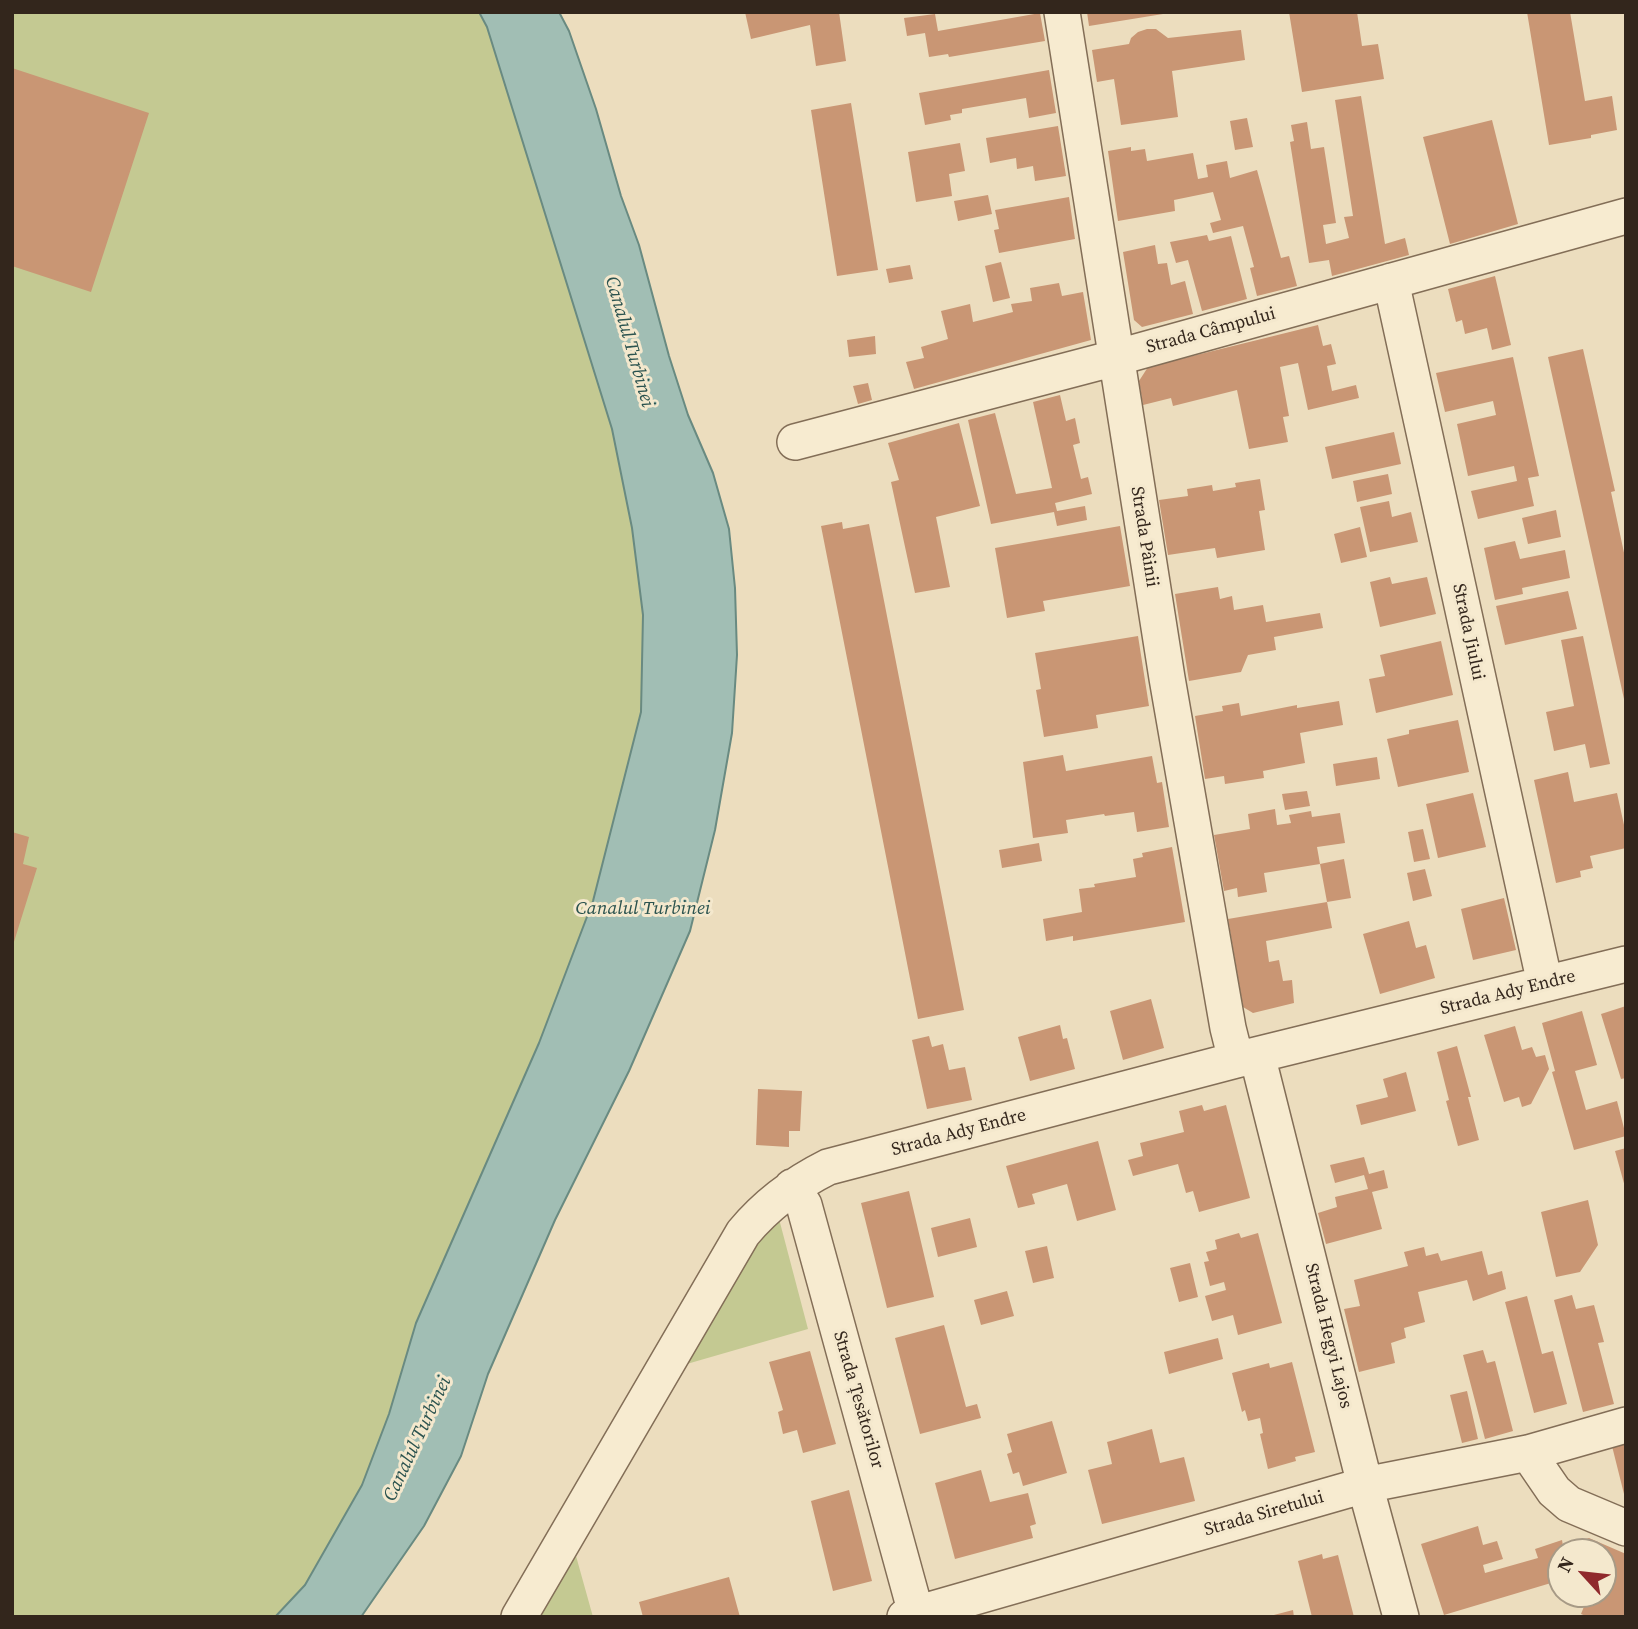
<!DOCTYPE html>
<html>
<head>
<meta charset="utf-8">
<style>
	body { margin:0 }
	#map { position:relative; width:1638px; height:1629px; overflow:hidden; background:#ecddbe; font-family:"Source Serif 4",serif }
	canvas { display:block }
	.frame { position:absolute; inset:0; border:14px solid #33261c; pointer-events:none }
	.north { position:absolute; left:1547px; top:1538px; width:70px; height:70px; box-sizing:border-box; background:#f4e8cd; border:2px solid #a79a86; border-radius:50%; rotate:297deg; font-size:19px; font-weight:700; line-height:28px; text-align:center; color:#33261c }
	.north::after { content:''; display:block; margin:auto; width:24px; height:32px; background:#90292c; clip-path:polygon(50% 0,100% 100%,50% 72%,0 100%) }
</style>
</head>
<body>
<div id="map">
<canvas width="1638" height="1629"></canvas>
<div class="frame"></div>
<div class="north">N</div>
</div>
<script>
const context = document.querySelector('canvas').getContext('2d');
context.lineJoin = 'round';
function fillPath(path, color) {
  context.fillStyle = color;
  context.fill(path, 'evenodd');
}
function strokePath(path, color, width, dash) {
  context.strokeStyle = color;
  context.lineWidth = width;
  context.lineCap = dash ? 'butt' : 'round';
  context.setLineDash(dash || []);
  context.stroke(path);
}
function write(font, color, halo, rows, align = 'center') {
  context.font = font + ' "Source Serif 4",serif';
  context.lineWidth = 6;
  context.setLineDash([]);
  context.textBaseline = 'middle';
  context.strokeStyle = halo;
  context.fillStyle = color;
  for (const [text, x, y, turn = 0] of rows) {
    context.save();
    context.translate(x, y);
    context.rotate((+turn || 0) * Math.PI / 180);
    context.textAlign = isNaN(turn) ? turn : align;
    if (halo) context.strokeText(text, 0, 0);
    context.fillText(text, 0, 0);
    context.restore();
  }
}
fillPath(new Path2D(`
	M12 12H479L487 27 612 429 632 528 643 615 641 712 593 901 539 1043 416 1323 389 1414 362 1485 305 1585 275 1617H12Z
	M778 1215 808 1329 666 1370 713 1285Z
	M571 1538 593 1617H527Z`), '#c4c992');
const water = new Path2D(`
	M479 12H559L569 31 596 109 621 196 639 245 669 356 688 415 713 473 729 529 735 588 737 655 732 733 715 830 690 931 629 1071 555 1220 488 1374 461 1456 424 1526 361 1617H275L305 1585 362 1485 389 1414 416 1323 539 1043 593 901 641 712 643 615 632 528 612 429 487 27Z`);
fillPath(water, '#a1beb4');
strokePath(water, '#698a81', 2);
fillPath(new Path2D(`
	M745 12H839L846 61 816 66 810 25 751 39Z
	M1087 12H1163V14L1089 26Z
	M1289 12H1357L1362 46 1378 44 1384 79 1302 92Z
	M1527 12H1570L1585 101 1612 96 1617 130 1591 135V138L1549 145Z
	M1040 13 1045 41 949 57 948 54 929 57 925 33 907 36 904 18 935 14 938 31Z
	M1147 29H1156L1168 38 1241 30 1245 60 1172 71 1178 117 1121 125 1114 79 1097 82 1092 50 1129 44 1131 38 1138 32Z
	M12 68 149 113 91 292 12 266Z
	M1049 70 1056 113 1029 118 1026 98 962 109V113L950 115 951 120 925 125 919 93Z
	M1361 96 1385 244 1405 238 1409 255 1332 276 1329 260 1309 263 1290 142 1294 141 1291 125 1307 122 1311 149 1324 147 1336 223 1323 225 1326 244 1349 238 1344 217 1353 216 1335 100Z
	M851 103 878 270 837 276 811 110Z
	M1247 118 1253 147 1235 150 1230 121Z
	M1492 120 1518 224 1450 244 1423 137Z
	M1058 126 1066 176 1035 181 1033 166 1017 169 1016 158 990 163 986 138Z
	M960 143 965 171 949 174 952 196 916 202 908 152Z
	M1131 147V151L1145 149 1147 161 1193 153 1198 179 1208 177 1206 165 1227 161 1230 178 1257 170 1281 258 1289 256 1297 286 1257 296 1250 268 1254 267 1243 226 1213 233 1210 223 1221 220 1213 192 1174 200 1175 211 1118 221 1108 151Z
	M988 195 992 214 958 221 954 201Z
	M1069 197 1075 239 999 253 994 230 999 229 995 210Z
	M1207 235 1209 241 1231 236 1247 299 1202 311 1188 260 1176 263 1170 242Z
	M1155 245 1158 264 1167 263 1171 285 1185 281 1193 314 1142 327 1134 320 1123 252Z
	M1001 262 1010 298 993 302 985 266Z
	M910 265 913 279 889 283 886 269Z
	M1495 276 1511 345 1492 350 1487 328 1465 334 1462 320 1456 322 1448 289Z
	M1059 283 1062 296 1083 292 1091 340 914 389 906 362 924 358 921 347 948 339 941 311 970 304 973 322 1013 312 1011 304 1032 301 1030 288Z
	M1318 325 1323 346 1331 344 1336 364 1327 366 1332 391 1356 385 1359 398 1308 410 1298 363 1280 367 1289 416 1283 417 1288 442 1249 449 1237 390 1173 406 1171 398 1143 405 1139 381 1148 367Z
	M875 336 876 354 849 357 847 340Z
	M1583 349 1615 491 1611 492 1626 562V708L1548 357Z
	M1513 357 1539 476 1528 478 1534 506 1478 519 1471 491 1517 481 1514 466 1468 476 1457 424 1496 415 1493 401 1445 412 1436 373Z
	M868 383 872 400 858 404 853 386Z
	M1060 395 1066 421 1075 418 1080 443 1073 445 1081 479 1088 477 1092 494 1055 503 1057 511 1085 506 1087 520 1057 526 1054 512 991 524 968 420 995 413 1016 494 1052 488 1033 402Z
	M959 423 980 506 936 517 950 587 915 593 891 482 899 480 888 443Z
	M1394 432 1401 464 1332 479 1325 447Z
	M1388 474 1392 494 1357 502 1353 481Z
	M1260 479 1265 510 1259 511 1265 550 1217 558 1215 548 1168 555 1159 500 1188 496 1187 489 1212 485 1213 491 1236 487 1235 483Z
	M1389 501 1392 517 1411 512 1418 542 1370 552 1360 507Z
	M1556 510 1561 537 1528 544 1522 518Z
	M842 522 843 529 869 524 964 1010 918 1019 821 526Z
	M1120 526 1130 586 1043 601 1045 611 1007 618 995 548Z
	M1360 527 1367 557 1341 563 1334 534Z
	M1515 541 1520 559 1565 550 1570 578 1522 588 1523 594 1495 600 1484 548Z
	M1390 577 1392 584 1427 577 1436 614 1380 627 1370 582Z
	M1218 587 1220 599 1232 596 1234 610 1263 605 1266 622 1320 613 1323 628 1274 637 1276 650 1248 655 1241 672 1189 681 1175 594Z
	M1568 591 1577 629 1505 645 1496 606Z
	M1138 636 1149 706 1096 715 1098 728 1044 737 1036 690 1041 689 1035 653Z
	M1583 636 1610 764 1590 768 1585 744 1554 751 1546 712 1574 706 1561 640Z
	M1441 641 1453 695 1376 713 1369 679 1385 676 1380 655Z
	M1339 701 1343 725 1300 733 1305 763 1263 771 1264 778 1225 784 1224 776 1205 779 1195 716 1223 711 1222 706 1239 703 1241 716 1297 705V708Z
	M1458 720 1469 772 1398 787 1387 739 1409 734V730Z
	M1063 755 1066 771 1152 756 1157 783 1162 782 1169 827 1137 832 1134 812 1105 816 1104 814 1066 820 1068 833 1033 838 1023 762Z
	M1377 757 1380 779 1336 786 1333 764Z
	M1568 772 1574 802 1617 793 1626 834V848L1590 856 1593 868 1580 871 1581 877 1556 883 1534 780Z
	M1307 791 1310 806 1285 810 1282 794Z
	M1473 793 1486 847 1438 858 1426 804Z
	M1275 809 1277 825 1291 823 1289 815 1311 811 1312 817 1340 813 1345 843 1317 847 1320 864 1264 873 1267 892 1238 897 1237 888 1224 891 1214 835 1250 829 1248 814Z
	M1423 829 1430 859 1414 862 1408 832Z
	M12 832 29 837 23 864 37 868 13 945Z
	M1039 843 1042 861 1002 868 999 850Z
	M1172 847 1185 922 1073 941V936L1046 941 1043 919 1082 912 1079 889 1095 887 1094 884 1136 877 1133 859 1143 857 1142 853Z
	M1344 859 1351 898 1327 902 1320 864Z
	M1425 869 1432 896 1413 901 1407 873Z
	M1504 898 1516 950 1473 960 1461 909Z
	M1327 902 1332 928 1266 941 1269 962 1279 960 1283 981 1292 980 1294 1003 1253 1013 1243 1007 1228 919Z
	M1409 921 1416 948 1426 945 1435 978 1380 994 1363 934Z
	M1151 999 1164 1048 1123 1060 1110 1011Z
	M1626 1006V1078L1621 1079 1601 1014Z
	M1582 1011 1597 1065 1575 1071 1586 1110 1617 1101 1626 1136 1574 1150 1552 1072 1555 1071 1542 1023Z
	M1060 1025 1063 1039 1067 1038 1075 1069 1030 1081 1018 1037Z
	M1515 1026 1522 1050 1532 1047 1536 1057 1545 1055 1549 1069 1531 1104 1522 1107 1519 1097 1504 1102 1484 1035Z
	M929 1036 932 1047 943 1044 949 1070 965 1067 972 1100 927 1109 912 1040Z
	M1457 1046 1471 1097H1468L1479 1140 1458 1146 1446 1101 1449 1100 1437 1052Z
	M1406 1072 1416 1111 1361 1125 1356 1105 1388 1097 1383 1079Z
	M758 1089 802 1091 800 1131H789V1147L756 1145Z
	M1202 1105 1204 1111 1226 1105 1250 1198 1199 1212 1193 1191 1186 1193 1178 1164 1133 1176 1128 1160 1143 1156 1140 1143 1184 1132 1179 1111Z
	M1098 1141 1116 1210 1077 1221 1067 1184 1032 1194 1035 1204 1018 1208 1006 1166Z
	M1626 1148V1186L1625 1187 1615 1151Z
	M1364 1157 1369 1174 1384 1170 1388 1188 1372 1192 1382 1229 1326 1244 1318 1213 1337 1207 1335 1197 1368 1189 1364 1175 1335 1183 1330 1165Z
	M909 1191 934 1297 887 1308 861 1203Z
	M1588 1200 1598 1245 1580 1272 1556 1277 1541 1212Z
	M970 1218 977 1247 938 1257 931 1228Z
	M1239 1233 1241 1238 1258 1233 1282 1323 1238 1335 1233 1315 1212 1321 1205 1296 1226 1290 1224 1282 1210 1286 1204 1262 1209 1261 1206 1252 1217 1249 1215 1240Z
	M1047 1246 1054 1278 1033 1283 1025 1251Z
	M1424 1247 1426 1256 1438 1253 1441 1261 1482 1251 1488 1275 1502 1271 1506 1289 1473 1301 1467 1280 1418 1292 1425 1322 1404 1328 1406 1338 1391 1343 1395 1363 1359 1372 1344 1309 1360 1306 1354 1280 1408 1266 1404 1252Z
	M1190 1263 1198 1297 1179 1302 1170 1268Z
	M1007 1291 1014 1316 981 1325 974 1300Z
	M1572 1295 1576 1309 1594 1305 1604 1342 1598 1343 1614 1404 1583 1412 1554 1300Z
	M1527 1296 1542 1354 1553 1351 1567 1404 1534 1413 1505 1302Z
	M944 1325 966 1407 977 1404 981 1418 920 1434 895 1338Z
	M1218 1338 1223 1359 1169 1374 1164 1352Z
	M1483 1350 1487 1363 1495 1361 1513 1431 1485 1439 1463 1355Z
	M810 1351 836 1444 803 1453 797 1430 783 1434 778 1412 783 1410 769 1362Z
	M1292 1362 1315 1452 1295 1457 1296 1461 1268 1469 1260 1434 1263 1433 1260 1418 1248 1421 1245 1410 1242 1412 1232 1373 1269 1363 1270 1368Z
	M1467 1391 1478 1439 1462 1443 1450 1395Z
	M1052 1421 1067 1473 1023 1486 1019 1472 1013 1474 1007 1454 1012 1452 1007 1434Z
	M1152 1429 1160 1463 1184 1457 1195 1501 1102 1524 1088 1470 1112 1464 1107 1442Z
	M1626 1443V1498H1625L1612 1446Z
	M981 1470 990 1502 1028 1493 1036 1524 1030 1526 1033 1538 955 1559 935 1483Z
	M849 1490 872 1581 833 1591 811 1501Z
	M1478 1526 1483 1545 1497 1541 1503 1559 1483 1565 1485 1573 1538 1558 1535 1549 1562 1540 1563 1546 1589 1538 1626 1554V1617H1588L1581 1614 1589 1594H1603V1552H1561V1580L1444 1615 1421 1544Z
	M1322 1554 1323 1559 1338 1555 1354 1617H1312L1298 1561Z
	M729 1577 740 1617H643L639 1602Z
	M1293 1610 1294 1617H1270V1616Z`), '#c99674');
const street = new Path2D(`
	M1062 12 1167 678 1228 1028 1236 1060
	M1391 281 1545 984
	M795 442 1115 358 1626 216
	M1257 1055 1365 1485 1401 1617
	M792 1187 804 1205 917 1617
	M1528 1453 1554 1491 1569 1504 1626 1528
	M519 1617 743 1233C767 1204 794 1184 828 1167L1236 1060 1626 964
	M905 1617 1365 1485 1528 1453 1626 1425`);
strokePath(street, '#836e57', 38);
strokePath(street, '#f7ebd0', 35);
write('18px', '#33261c', '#f4e8cd', [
	["Strada Câmpului",1211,331,-15],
	["Strada Pâinii",1144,537,81],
	["Strada Jiului",1468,632,78],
	["Strada Ady Endre",1508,993,-14],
	["Strada Ady Endre",959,1133,-15],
	["Strada Hegyi Lajos",1328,1336,76],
	["Strada Țesătorilor",858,1400,74],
	["Strada Siretului",1264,1514,-16]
]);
write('italic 19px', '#2b534f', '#f4e8cd', [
	["Canalul Turbinei",629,342,74],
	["Canalul Turbinei",643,909],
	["Canalul Turbinei",418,1439,-65]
]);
</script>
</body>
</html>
